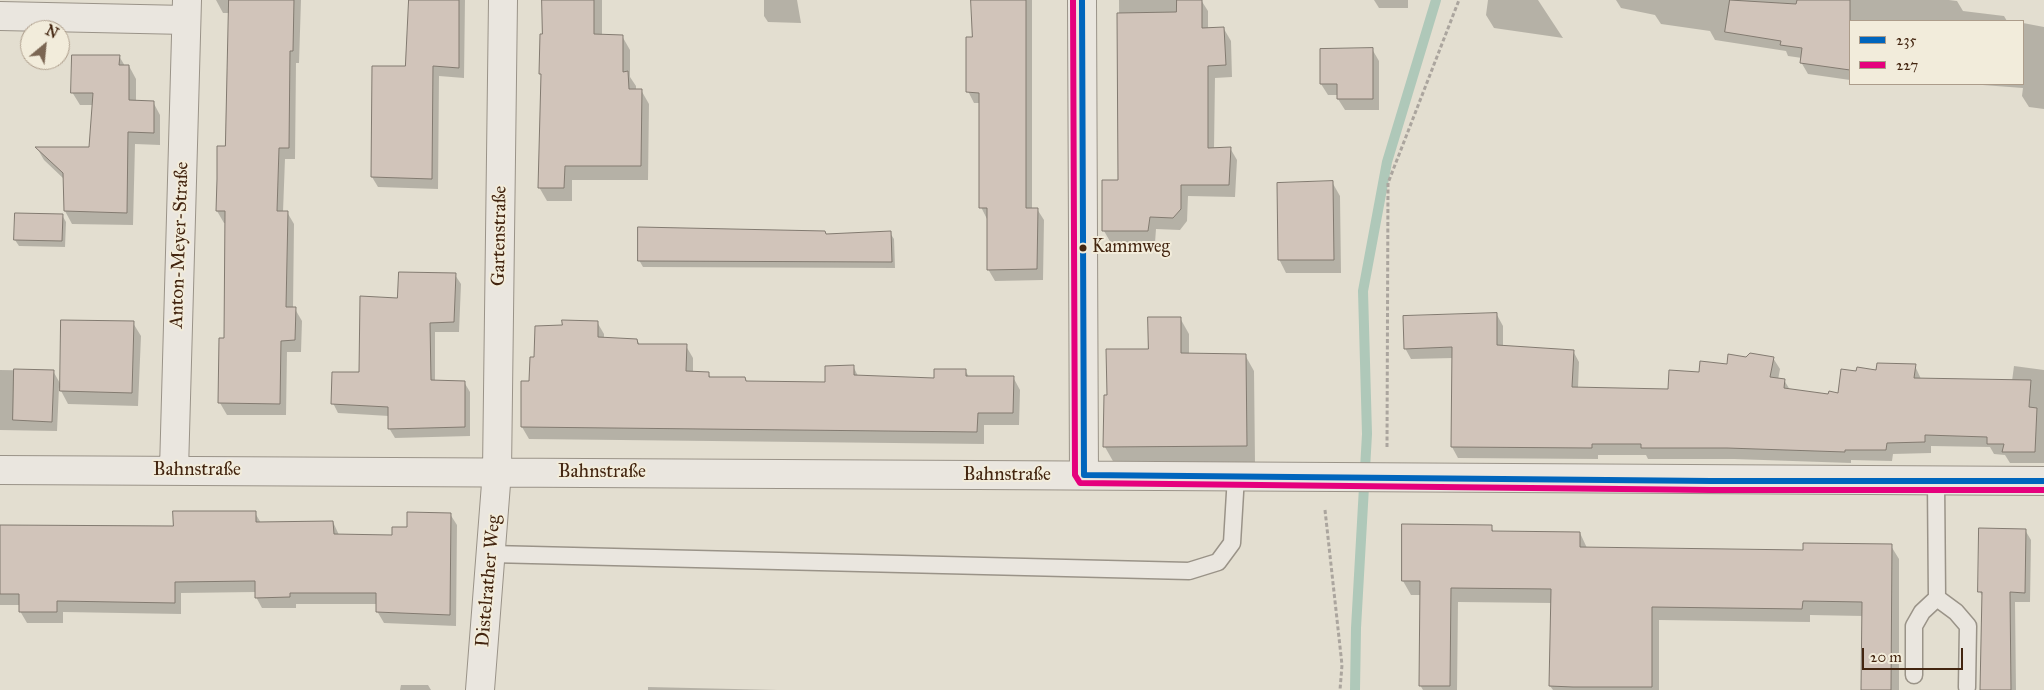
<!DOCTYPE html>
<html>
<head>
<meta charset="utf-8">
<style>
	body { margin:0 }
	#map { position:relative; width:2044px; height:690px; overflow:hidden; background:#e3ded0; font-family:"IM FELL Great Primer",serif }
	canvas { display:block }
	.legend { position:absolute; left:1849px; top:20px; width:175px; height:65px; box-sizing:border-box; background:#f2ecdb; border:1px solid #ac9c8a; margin:0; padding:6px 9px; list-style:none; font-size:15px; color:#432510 }
	.legend li { display:flex; align-items:center; gap:10px; height:25px }
	.legend b { width:25px; border:1px solid #ac9c8a }
	.north { position:absolute; left:20px; top:20px; width:50px; height:50px; box-sizing:border-box; background:#f2ecdb; border:1px solid #ac9c8a; border-radius:50%; rotate:28deg; font-size:14px; font-weight:700; line-height:20px; text-align:center; color:#432510 }
	.north::after { content:''; display:block; margin:auto; width:18px; height:22px; background:#7b6653; clip-path:polygon(50% 0,100% 100%,50% 72%,0 100%) }
	.scale { position:absolute; left:1862px; top:648px; width:101px; height:22px; box-sizing:border-box; border:2px solid #432510; border-top:0; padding-left:6px; font-size:15px; line-height:18px; white-space:nowrap; color:#432510; -webkit-text-stroke:4px #f2ecdb; paint-order:stroke }
</style>
</head>
<body>
<div id="map">
<canvas width="2044" height="690"></canvas>
<ul class="legend">
<li><b style="height:6px;background:#0065bd"></b>235</li>
<li><b style="height:6px;background:#e5007d"></b>227</li>
</ul>
<div class="north">N</div>
<div class="scale">20 m</div>
</div>
<script>
const context = document.querySelector('canvas').getContext('2d');
context.lineJoin = 'round';
function fillPath(path, color) {
  context.fillStyle = color;
  context.fill(path, 'evenodd');
}
function strokePath(path, color, width, dash) {
  context.strokeStyle = color;
  context.lineWidth = width;
  context.lineCap = dash ? 'butt' : 'round';
  context.setLineDash(dash || []);
  context.stroke(path);
}
function write(font, color, halo, rows, align = 'center') {
  context.font = font + ' "IM FELL Great Primer",serif';
  context.lineWidth = 4;
  context.setLineDash([]);
  context.textBaseline = 'middle';
  context.strokeStyle = halo;
  context.fillStyle = color;
  for (const [text, x, y, turn = 0] of rows) {
    context.save();
    context.translate(x, y);
    context.rotate((+turn || 0) * Math.PI / 180);
    context.textAlign = isNaN(turn) ? turn : align;
    if (halo) context.strokeText(text, 0, 0);
    context.fillText(text, 0, 0);
    context.restore();
  }
}
fillPath(new Path2D(`
	M216 0H301L299 63H296L295 159H285L283 212H287L294 224 293 309H295L302 321 301 352H287L286 415H227L220 403 225 340 226 223H224L217 211 227 147 230 13H223Z
	M410 0H465L464 78 439 76 438 189 378 187 372 177 406 68Z
	M543 0H602V36H622L630 50V77L636 86V90H641L649 104 648 180H572V201H547L539 187Z
	M764 0H797L801 23 768 22 764 16Z
	M973 0H1032V209H1037L1044 220 1043 280 995 281 988 269 987 219 981 207 980 103H974L968 91 973 38Z
	M1119 0H1201L1208 11V29H1224L1231 41 1232 77 1215 78 1214 149 1230 148 1237 160 1235 197 1188 196 1187 221 1180 230 1156 229 1155 243H1111L1104 231 1120 181Z
	M1374 0H1408V8H1379Z
	M1488 0H1538L1563 38 1494 28 1486 15Z
	M1616 0H1949L1957 1 1963 11 2004 16 2007 21H2011H1850V80L1808 74 1801 62 1802 58 1788 56 1786 51 1715 40 1710 31 1661 24 1655 15 1621 8Z
	M2023 23 2044 27V109L2029 107 2022 96 2023 88 1969 84H2023Z
	M1372 49 1379 61V110H1345L1338 99 1339 95H1328L1321 84Z
	M119 56 125 66H129L136 79V102H153L160 115V145L135 144 133 225 72 224 65 211 64 179 44 160 37 148H90L93 105H80L72 92Z
	M1332 182 1340 196 1341 273H1286L1279 259Z
	M62 215 66 222 65 247 19 246 15 240Z
	M890 233 894 239 895 268 643 267 639 260 826 235Z
	M455 275 461 284 459 332H435V382H464L470 392V436L395 438 389 428V416L338 413 333 403 360 374 398 299Z
	M1497 315 1503 326V347L1573 351 1579 362 1578 388 1669 391 1700 373 1747 358H1773L1780 369 1778 380H1784L1790 390 1828 396 1839 394 1857 372 1915 366 1921 379 2012 381 2014 366 2044 370V463H2010L2005 455 1994 454 1990 447 1931 446V453L1893 454 1892 461 1851 460V463L1734 459H1648L1646 455H1598V459L1458 458 1452 447 1453 358 1411 359 1405 348Z
	M1180 318 1189 334V354L1245 355 1254 371 1255 462 1114 463 1105 447 1106 396H1108Z
	M597 322 604 334V339L637 340 640 345 686 346 693 358V373H708L711 378H744L747 382 827 383 853 366 858 376 936 379 965 370 969 377H1013L1020 390 1019 425H984V444L529 439 522 427 535 358 563 327Z
	M133 323 141 336 138 406 68 404 59 387 57 431 0 430V370L53 371 61 385Z
	M255 513 261 523 333 522 339 535 393 536 408 528 450 514 457 525 456 626 384 623 377 611V604H296V608H262L256 597V592L181 593V614L63 612V623H27L20 611V605H0V526L174 528Z
	M1491 526 1494 533H1580L1587 548 1805 551 1891 546 1899 559V690H1862L1863 616 1810 615V622L1659 620V690H1553L1550 686 1552 603 1458 602 1457 690H1423L1420 685 1421 595H1411L1403 581Z
	M2025 530 2031 540 2030 602H2015L2016 690H1981L1983 597 1980 592Z
	M401 685H428L431 690H400Z
	M648 687 778 690H648Z`), '#0003');
strokePath(new Path2D(`
	M1355 690 1356 628 1367 434 1363 291 1387 162 1436 0`), '#afc8b9', 10);
const building = new Path2D(`
	M229 0H294L293 51H290L289 148H279L277 211H288L286 307H296L295 340 281 341 280 404 218 403 219 338H224L225 211H216L217 179V146H225Z
	M409 0H459V68L433 66 432 179 371 177 372 66H405Z
	M542 0H594V34L623 35V72L628 71 629 89H642L641 166H565L564 188H538L541 74H539L540 34H542Z
	M971 0H1026V208H1038L1037 269 987 270V208H979V93L966 92V37H972Z
	M1177 0H1202V28L1224 27 1226 65 1208 66V148L1231 147 1229 185H1181V209L1173 218 1150 217 1148 231H1102V180H1118L1117 13 1176 12Z
	M1730 0 1796 4 1797 0H1850V70L1800 63 1802 48 1780 45 1781 41 1725 32Z
	M1373 48V99H1337V84H1320V49Z
	M72 55H120L119 65H129V100L154 101V133L128 132 127 213 64 211 63 173 35 147H89L93 93H71Z
	M1333 181 1334 260H1278L1277 183Z
	M15 213 63 214 62 241 14 240Z
	M638 227 825 231 826 234 891 231 892 262 638 261Z
	M399 272 456 273 454 322 430 323 431 380 465 381V427L388 429V407L331 404 332 372H359L360 296 397 298Z
	M1497 313V345L1574 350 1572 387 1668 389 1669 370 1699 372 1700 361 1727 364 1728 354 1746 357 1750 353 1774 357 1770 377 1785 379 1784 388 1828 394 1829 391 1838 393 1841 369 1856 371 1857 367 1876 370 1877 363 1916 364 1914 378 2031 380 2029 407 2037 408 2035 452H2002L2004 444H1987V437L1925 435V442L1887 443 1886 450H1845V452L1727 448H1641V444H1592V448L1451 447 1452 347 1404 349 1403 316Z
	M1148 317H1181V353L1246 354 1247 446 1103 447 1104 395H1107L1106 349H1148Z
	M61 320 134 321 132 393 60 391Z
	M562 320 598 321V337L637 339 638 344H687L686 371 709 372V377H745L746 381 825 382V366L854 365V375L934 378V369H966V376H1014L1013 413H978L977 432 521 427V381H529L530 357H534L535 326 562 325Z
	M14 369 54 370 52 422 13 420Z
	M173 511H256V522L333 521 334 534 392 535V527H407V512L451 513 450 615 376 612V593H290V597L255 598V581L175 582V603L57 601V612H19V594H0V525L173 526Z
	M1402 524 1492 525V531L1580 532V547L1803 550V543L1892 544 1891 690H1861L1862 602 1803 601 1802 609 1652 607V687H1573L1549 686 1551 589 1451 588 1450 686H1419L1420 581H1402Z
	M1979 528 2026 529 2025 593 2010 592 2011 690H1980L1982 592H1978Z`);
fillPath(building, '#d1c4ba');
strokePath(building, '#827a70', 1);
const lane = new Path2D(`
	M491 554 1189 571 1218 562 1232 543 1236 476
	M1937 598 1956 612 1968 626 1967 687
	M1914 675V626L1922 612 1937 598 1936 481`);
const street = new Path2D(`
	M1082 0 1084 475
	M0 16 186 20
	M0 470C681 468 1363 482 2044 481
	M174 470 187 0
	M480 690 497 471 503 0`);
strokePath(lane, '#9a9388', 19);
strokePath(street, '#9a9388', 30);
strokePath(new Path2D(`
	M1387 447 1388 183 1459 0
	M1325 510 1342 665 1340 690`), '#aba59e', 3, [4, 2.5]);
strokePath(lane, '#eae6df', 16);
strokePath(street, '#eae6df', 28);
strokePath(new Path2D(`
	M1082 0 1084 475 1711 481H2044`), '#0065bd', 6);
strokePath(new Path2D(`
	M1073 0 1075 475 1080 483 1711 490H2044`), '#e5007d', 6);
for (const [x, y, r, color] of [
	[1083,248,4.5,"#432510"]
]) {
  const dot = new Path2D();
  dot.arc(x, y, r, 0, 2 * Math.PI);
  context.fillStyle = color;
  context.fill(dot);
  strokePath(dot, '#f2ecdb', 2);
}
write('18px', '#432510', '#f2ecdb', [
	["Kammweg",1092,248]
], 'left');
write('19px', '#432510', '#f2ecdb', [
	["Gartenstraße",500,236,-89],
	["Anton-Meyer-Straße",180,245,-88],
	["Bahnstraße",197,470],
	["Bahnstraße",602,472],
	["Bahnstraße",1007,475],
	["Distelrather Weg",489,581,-85]
]);
</script>
</body>
</html>
